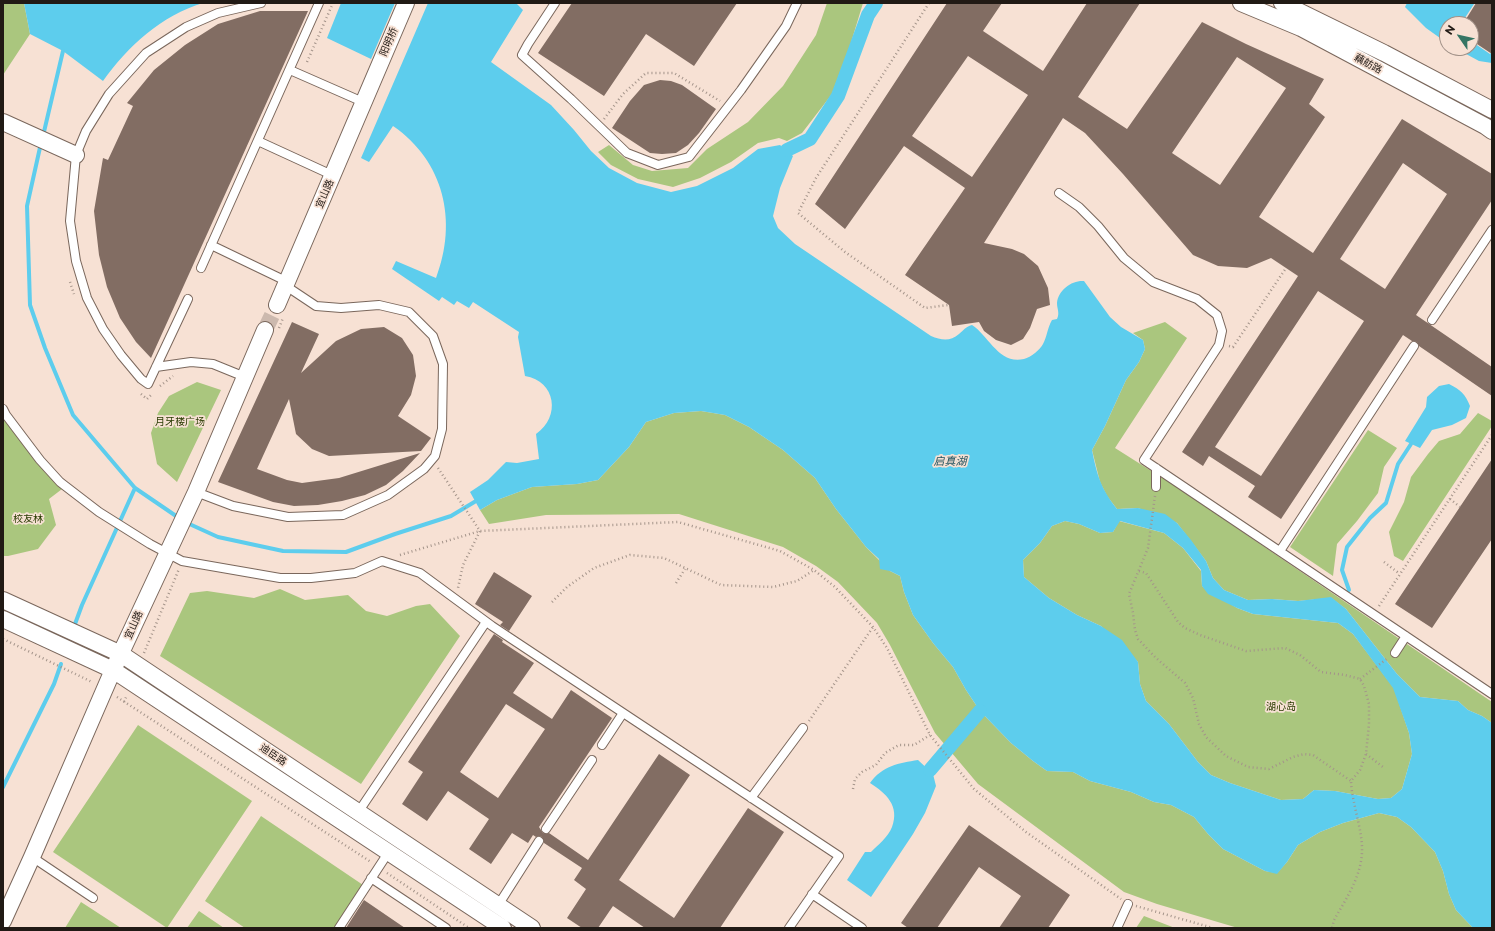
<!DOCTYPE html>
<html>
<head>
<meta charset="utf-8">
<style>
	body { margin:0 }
	#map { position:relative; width:1495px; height:931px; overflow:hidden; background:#f7e1d4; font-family:Montserrat,sans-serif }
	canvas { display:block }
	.frame { position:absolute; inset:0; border:4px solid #211a15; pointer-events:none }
	.north { position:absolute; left:1439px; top:16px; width:40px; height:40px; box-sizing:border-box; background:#f7e1d4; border:1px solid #a19188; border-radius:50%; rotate:304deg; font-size:11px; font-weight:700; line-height:16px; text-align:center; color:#211a15 }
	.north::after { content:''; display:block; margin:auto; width:14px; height:18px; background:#357564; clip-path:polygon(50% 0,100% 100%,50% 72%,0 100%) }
</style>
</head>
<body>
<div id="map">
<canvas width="1495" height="931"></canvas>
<div class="frame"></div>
<div class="north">N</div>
</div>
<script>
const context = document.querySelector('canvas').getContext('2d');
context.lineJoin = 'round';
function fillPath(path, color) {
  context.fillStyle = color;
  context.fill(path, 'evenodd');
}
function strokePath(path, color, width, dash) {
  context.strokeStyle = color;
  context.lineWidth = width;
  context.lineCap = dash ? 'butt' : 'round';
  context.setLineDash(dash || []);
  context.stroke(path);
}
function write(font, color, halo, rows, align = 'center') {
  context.font = font + ' Montserrat,"Noto Sans SC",sans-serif';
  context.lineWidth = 3.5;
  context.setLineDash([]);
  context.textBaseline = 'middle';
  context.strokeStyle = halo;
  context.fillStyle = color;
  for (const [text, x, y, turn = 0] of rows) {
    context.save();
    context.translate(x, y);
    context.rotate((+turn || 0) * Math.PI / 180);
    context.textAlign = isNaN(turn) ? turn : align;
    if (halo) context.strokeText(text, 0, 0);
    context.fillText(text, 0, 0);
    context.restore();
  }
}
fillPath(new Path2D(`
	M3 3H24L30 34 3 75Z
	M827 3H863L850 46 832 94 802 133 787 141 779 138 758 143 731 162 700 178 673 187 638 179 611 165 598 152 609 145 633 165 652 171 688 168 707 149 748 122 783 86 816 35Z
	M1165 322 1187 338 1115 448 1175 486 1492 702V723L1482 716 1468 710 1458 701 1420 697 1397 674 1346 609 1331 598 1298 601 1272 599 1248 600 1224 590 1213 578 1206 561 1177 523 1138 508 1117 509 1107 496 1100 482 1092 450 1105 426 1126 380 1139 362 1145 349 1143 340 1133 333Z
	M197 382 221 390 177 482 157 464 151 433 158 413 169 396Z
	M3 409 66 486 49 499 56 525 38 549 8 556H3Z
	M701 411 725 415 749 427 783 450 815 478 836 509 866 547 890 571 900 576 904 592 913 615 933 643 953 667 966 690 980 711 1011 743 1033 761 1047 771 1073 772 1090 781 1131 792 1154 802 1171 805 1194 817 1208 834 1223 849 1265 871 1277 873 1287 862 1298 845 1320 832 1343 823 1379 813 1397 817 1411 827 1435 852 1443 871 1449 894 1456 910 1473 928H1238L1157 904 1124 892 978 784 935 733 890 645 877 623 838 582 816 566 783 547 679 514 546 515 489 524 480 510 497 500 532 487 577 484 598 480 629 447 646 422 674 413Z
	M1478 413 1492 421V426L1403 561 1394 556 1389 532 1404 502 1411 477 1428 454 1439 441 1460 434Z
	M1368 430 1397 448 1384 467 1378 493 1357 521 1337 544 1333 576 1290 547Z
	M1065 521 1079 524 1100 533 1113 532 1119 521 1164 533 1183 548 1201 571 1202 586 1237 608 1253 614 1338 623 1353 634 1394 688 1409 733 1412 754 1402 789 1391 798 1378 799 1335 791 1314 790 1303 799 1281 800 1230 783 1211 775 1198 762 1169 724 1146 701 1140 684 1138 662 1101 626 1077 615 1049 598 1024 577 1023 560 1040 543 1052 526Z
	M280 589 305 600 348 595 366 611 387 616 416 606 430 604 460 636 361 784 160 656 190 593 207 591 254 598Z
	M138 725 252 801 167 928 53 852Z
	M261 816 366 887 339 928H245L205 901Z
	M81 902 121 928H65Z
	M199 911 224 928H187Z
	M1144 916 1175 928H1136Z`), '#aac67e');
fillPath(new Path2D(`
	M24 3H203C162 15 127 47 103 81L63 51 30 34Z
	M341 3H395L371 59 327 38Z
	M428 3H516L523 10 491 62 551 105 574 130 591 151 609 168 637 183 671 192 697 186 733 168 758 149 780 145 793 156 780 188 773 216 778 228 795 244 931 336C941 340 950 342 959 334 964 330 965 327 972 325 989 336 999 365 1024 359 1031 357 1040 350 1043 344 1047 337 1047 329 1052 320L1057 319C1060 313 1057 309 1057 303 1058 290 1072 280 1084 281L1110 317 1121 327 1143 340 1145 349 1139 362 1126 380 1105 426 1092 450C1097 475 1101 489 1117 509L1138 508 1165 514 1177 523 1191 540 1206 561 1213 578 1224 590 1248 600 1272 599 1298 601 1331 597 1346 609 1397 674 1420 697 1458 701 1468 710 1482 716 1492 723V928H1473L1456 910 1449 894 1443 871 1435 852 1411 827 1397 817 1379 813 1343 823 1320 832 1298 845 1287 862 1277 874 1265 871 1223 849 1208 834 1194 817 1171 805 1154 802 1131 792 1090 781 1073 772 1047 771 1033 761 1011 743 980 711 966 690 953 667 933 643 913 615 904 592 900 576 890 571 880 569 879 559 866 547 836 509 815 478 783 450 749 427 725 415 701 411 674 413 646 422 629 447 598 480 577 484 532 487 497 500 480 510 470 492 488 480 506 462 517 463 539 459 536 434C561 417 556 381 525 376L518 337 519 332 473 302 469 308 457 301 454 305 442 297 439 301 392 269 396 261 436 278C458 221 444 161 393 126L369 162 361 158ZM1065 521 1079 524 1100 533 1113 532 1120 521 1164 533 1183 548 1201 570 1202 586 1208 594 1237 608 1253 614 1338 623 1353 634 1393 688 1409 733 1412 754 1402 789 1391 798 1378 799 1335 791 1314 790 1303 799 1281 800 1230 783 1211 775 1198 762 1169 724 1146 701 1140 684 1138 662 1122 640 1101 626 1077 615 1049 598 1024 577 1023 560 1040 543 1052 526Z
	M1407 3H1472L1474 4 1461 24H1447V43L1426 28 1405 7Z
	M1471 41 1490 54 1492 51V63L1479 61 1455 48H1471Z
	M1449 384C1461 390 1465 394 1470 406L1466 418 1452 425 1432 430 1420 448 1405 441 1426 407 1427 397 1439 386Z
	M918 760 933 774 936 786 925 813 913 834 871 897 847 880 865 852H871C878 845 888 837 892 827 900 806 886 793 870 783 882 766 899 763 918 760Z`), '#5dcded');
strokePath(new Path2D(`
	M43 136 63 51
	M41 143 27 206 30 305 45 348 73 415 135 488 179 518
	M185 522 218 537 283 551 346 552 395 534 451 516 476 501
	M1349 590 1342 570 1347 547 1370 518 1386 503 1398 464 1411 444
	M75 624 82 605 135 488
	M3 787 54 684 61 664`), '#5dcded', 4);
strokePath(new Path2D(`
	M787 150 810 139 838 96 868 15 876 3
	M930 770 980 711`), '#5dcded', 14);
fillPath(new Path2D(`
	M572 3H737L694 66 646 34 604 96 538 53Z
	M947 3H1002L983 31 1043 71 1087 3H1140L1078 97 1127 129 1202 22 1246 44 1324 79 1309 104 1325 117 1259 217 1313 253 1402 119 1492 174V200L1416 315 1492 367V396L1419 346 1417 342 1412 341 1403 335 1281 519 1248 497 1255 486 1209 456 1203 466 1182 452 1298 276 1271 258 1247 268 1218 266 1193 255 1123 174 1085 133 1063 118 984 243 1012 249 1024 254 1038 266 1048 288 1050 305 1037 309 1030 328 1023 339 1011 345 996 340 984 331 979 322 952 326 949 305 905 275 965 188 904 146 845 229 815 204ZM968 56 1028 95 972 177 912 136ZM1237 57 1286 88 1220 185 1172 153ZM1403 163 1447 194 1385 289 1340 259ZM1318 291 1364 321 1261 476 1215 447Z
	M1476 3H1492V54L1471 40V24H1463Z
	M260 11H308L151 358 136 342 120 318 107 287 99 255 94 211 103 158 108 160 133 106 127 103 154 70 185 45 218 24Z
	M660 80 671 81 682 85 716 109 699 133 688 145 676 153 662 154 650 153 612 128 630 101 644 85Z
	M292 322 319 334 301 373 336 341 361 329 384 327 402 338 413 355 416 376 411 395 398 416 431 438 421 451 329 456 312 449 296 434 289 399 257 469 287 480 302 483 339 478 420 453 403 471 386 485 365 495 342 501 318 505 294 506 273 502 218 482Z
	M1492 459V539L1432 628 1395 604Z
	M494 572 532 596 509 631 500 625 503 622 475 604Z
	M494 634 503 640 502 642 534 663 513 693 552 719 571 690 612 718 539 827 543 833 546 834 549 833 588 860 659 754 690 775 619 880 674 918 748 808 784 832 720 928H645L613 906 598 928H582L567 918 586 889 574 880 582 868 544 843 542 837 539 836 536 837 533 835 528 843 512 833 491 864 469 849 489 819 448 791 427 821 402 804 423 772 408 762ZM506 704 545 729 498 798 460 772Z
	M969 825 1070 895 1048 928H999L1021 896 979 867 937 928H908L901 923Z
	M364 900 405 928H346Z`), '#826d63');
strokePath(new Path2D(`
	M265 330 277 305`), '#ccb9ae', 16, [16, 8]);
const lane = new Path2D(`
	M555 3 528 44 522 55 571 99 627 153 658 165 689 157 741 90 786 26 797 3
	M290 70 363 102
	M258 141 332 175
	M1059 193 1079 207 1098 226 1124 258 1153 282 1197 299 1217 315 1222 331 1219 345 1144 460 1492 694
	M211 245 288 282
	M201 268 319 3
	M188 299 148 384 141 379 121 355 103 329 87 298 76 261 70 221 76 155 86 131 109 94 146 53 186 27 218 13 261 3
	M1432 320 1492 230
	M156 367 191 362 213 364 245 377
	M3 409 6 415 40 460 60 482 99 512 150 544 182 561 280 578H311L355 573 382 561 420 573 492 626 839 856 789 928
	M1156 487V468
	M196 492 233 506 288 517 343 515 388 495 424 469 435 456 442 429 443 364 433 336 409 312 379 305 341 308 316 306 286 286
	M1280 551 1414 346
	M1395 653 1406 636
	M602 745 623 713
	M751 798 803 728
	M357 814 486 622
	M546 829 592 760
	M32 857 93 898
	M371 878 446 928
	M812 894 862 928
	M497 907 539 841
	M339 928 388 853
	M1117 928 1128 904`);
const street = new Path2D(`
	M1241 3 1301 28 1485 126 1492 131
	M1282 3 1384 53 1492 110
	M3 122 76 155
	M277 305 406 3
	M3 600 121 654 532 928
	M3 619 113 670 503 928
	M3 921 32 857 113 670 196 492 265 330`);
strokePath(lane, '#7a675c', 10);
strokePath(street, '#7a675c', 18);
strokePath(new Path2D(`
	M929 3 816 178 798 213 845 252 925 308 948 305
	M307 62 333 3
	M604 119 623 94 646 73H674L720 101
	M70 282 74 294
	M279 328 283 318
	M1229 346 1233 347 1286 268
	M160 386 173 376
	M141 394 147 399 152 394
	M438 468 480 531 463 565 458 588
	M1155 496 1148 548 1129 594 1133 613 1135 630 1138 639 1156 658 1185 683 1193 698 1199 724 1206 737 1226 756 1248 767 1269 769 1293 757 1304 754 1313 755 1351 781
	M1450 499 1460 507
	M400 555 480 531 678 522 780 551 814 570 835 587 873 627 887 648 930 735 974 789 1026 832 1121 899
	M1384 562 1400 574
	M1139 571 1146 573 1178 622 1185 628 1200 635 1246 651 1285 648 1300 655 1321 672 1345 675 1360 679 1364 686 1369 704V724L1366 754 1360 770 1351 781C1352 804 1363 831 1362 852 1361 877 1346 899 1334 920L1332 928
	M676 583 685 569
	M552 602 567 587 594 568 630 555 664 558 721 585 773 587 797 581 814 570
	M1379 606 1492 435
	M3 639 92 682
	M144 653 179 569
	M1360 679 1388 658
	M117 697 371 862
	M124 702 127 695
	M809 721 873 627
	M1366 754 1383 767
	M853 789 855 779 862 772 876 765 885 753 899 745H914L930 735
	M387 873 469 928
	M1136 906 1213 928`), '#a4948a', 2.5, [1, 3]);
strokePath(lane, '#fff', 8);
strokePath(street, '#fff', 16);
write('10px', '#211a15', '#f7e1d4', [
	["阳明桥",389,42,-67],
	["藕舫路",1368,64,28],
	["宜山路",325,194,-67],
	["宜山路",134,625,-66],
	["迪臣路",273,755,34]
]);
write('10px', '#283a00', '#f7e1d4', [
	["月牙楼广场",180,422],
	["校友林",28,519],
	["湖心岛",1281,707]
]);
write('italic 11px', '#22525f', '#f7e1d4', [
	["启真湖",950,462]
]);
</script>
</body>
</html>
